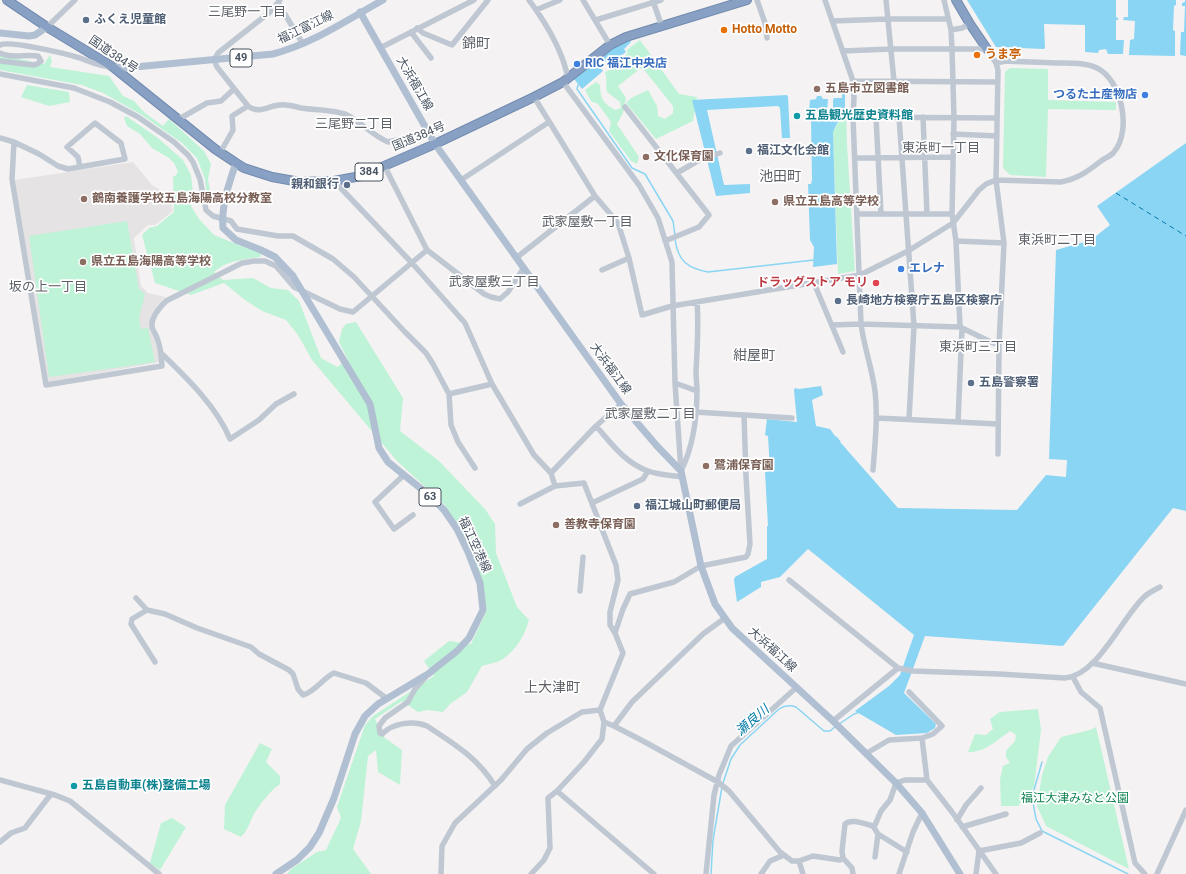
<!DOCTYPE html>
<html>
<head>
<meta charset="utf-8">
<style>
	body { margin:0 }
	canvas { display:block; background:#f4f2f2 }
</style>
</head>
<body>
<canvas width="1186" height="874"></canvas>
<script>
const context = document.querySelector('canvas').getContext('2d');
context.lineJoin = 'round';
function fillPath(path, color) {
  context.fillStyle = color;
  context.fill(path, 'evenodd');
}
function strokePath(path, color, width, dash) {
  context.strokeStyle = color;
  context.lineWidth = width;
  context.lineCap = dash ? 'butt' : 'round';
  context.setLineDash(dash || []);
  context.stroke(path);
}
function write(font, color, halo, rows, align = 'center') {
  context.font = font + ' Roboto,"Noto Sans JP",sans-serif';
  context.lineWidth = 3.5;
  context.setLineDash([]);
  context.textBaseline = 'middle';
  context.strokeStyle = halo;
  context.fillStyle = color;
  for (const [text, x, y, turn = 0] of rows) {
    context.save();
    context.translate(x, y);
    context.rotate((+turn || 0) * Math.PI / 180);
    context.textAlign = isNaN(turn) ? turn : align;
    if (halo) context.strokeText(text, 0, 0);
    context.fillText(text, 0, 0);
    context.restore();
  }
}
fillPath(new Path2D(`
	M133 162 152 185 159 189 164 202 170 201 173 211 155 225H148L134 238 141 286 148 293 165 297 158 305 149 326 151 333 155 338 160 362 49 382 47 380 15 180Z`), '#e5e3e4');
fillPath(new Path2D(`
	M640 40 679 94 697 97 693 121 656 139 626 103 631 98 648 90 657 106 658 116 665 119 673 113V106L645 71 641 68 618 86 626 98 623 113 617 124 639 157 637 164 631 161 609 131 611 122 598 104 591 101 585 90 596 82 600 85C601 100 602 102 615 110L621 108 620 102 607 92C605 85 608 80 605 73L628 53 627 50Z
	M0 55 44 64 50 55 52 61 50 67 109 76 123 96 134 101 145 113 163 126 169 119 204 151 211 164 208 179 212 201H207L205 179 197 158 182 143 142 115 103 93 82 85 0 70Z
	M1010 68 1048 69V100L1116 102V110L1048 109 1046 177 1010 175 1003 168 1005 72Z
	M27 85 69 92 70 102 49 106 21 97Z
	M846 108 847 145 855 271 838 274 833 132Z
	M126 116 158 138 183 160 191 175 193 192 191 206 199 219 214 235 246 248 262 252 260 257C243 259 226 261 214 272L223 280 253 278 271 288 288 290 299 301 321 358 337 367 348 360 339 342 342 329 346 324 356 322 403 398 400 431 439 461 485 509 495 524 496 553 517 607 529 620C525 635 516 650 503 659 497 663 488 664 482 666L467 692 450 704 443 712 428 710 418 712 402 701 375 719 385 738 402 750 400 785 378 772 376 750 368 756 361 821 353 849 371 874H287L291 869 317 852 326 850 341 818 337 807 365 725 373 716 434 676 424 661 449 641 471 644 487 610 467 543 445 505 397 461 312 360 298 335 286 320 262 311 245 300 224 283 191 295 155 283 142 235 149 228 157 226 174 212 173 177 176 175 178 172 174 163 169 158 152 148 140 134 127 126 124 118Z
	M127 221 139 289 145 294 139 318 141 329 148 328 155 362 122 367 49 377 29 236Z
	M1038 709 1041 730 1034 787 1018 806H1001L1000 779 1003 766 1010 763 1006 757V751L1015 741 1016 735 1010 731C997 740 984 753 968 752L975 734 986 735 993 729 990 719 1000 712Z
	M1096 727 1129 869 1046 826 1037 806 1042 775 1048 757 1061 737 1090 730Z
	M260 743 272 749 266 762 280 776V784C270 791 262 802 255 812 250 821 248 830 241 837L224 829 225 805Z
	M172 818 186 827 160 870 150 863 161 823Z`), '#bff3d7');
fillPath(new Path2D(`
	M967 0H1116V17L1118 18V20H1116V40H1124L1123 54H1108L1106 49 1099 50 1098 53 1085 52V25L1044 24 1045 48 1044 49 996 47Z
	M1128 0H1176V5L1174 6 1173 30 1175 31V56L1129 55 1130 40 1134 39 1135 21 1123 20 1124 17H1128Z
	M1185 0H1186V56L1180 55 1181 32H1184L1185 6H1182V3L1185 2Z
	M630 40 631 42 624 49 626 52 608 65 602 57 618 44Z
	M596 62 603 71 582 89 574 79Z
	M842 82H844L845 85V107L833 132 837 264 813 267 814 247 810 240 808 184H811L812 180 811 119 833 115V100L834 98H842Z
	M787 95 788 97 790 138H782L780 108 778 106 707 110 724 185 750 184V193L716 196 692 100Z
	M817 96H821L823 99H828L827 112H812L809 111 810 100 816 99Z
	M1186 143V511L1173 508 1063 646 925 636 904 693 936 724 935 728 927 733 896 735 855 711 889 686 900 675 914 635 808 549 780 577 761 582V587L737 602 734 580 735 577 767 559V526H768L765 472 770 471 768 436 765 435 767 419 797 422 794 390 795 388 799 389 821 386 823 395 812 400 816 426 830 429 835 436 837 437 841 442 840 443H841L898 508 1017 510 1046 475 1066 477 1067 460 1049 459 1056 250 1091 240 1110 225 1097 206Z`), '#8ad5f3');
strokePath(new Path2D(`
	M578 85 577 89 632 168 645 174 673 221 675 235
	M675 239C678 261 687 268 708 272L814 260
	M839 724 854 714 860 712
	M1042 762 1032 797 1036 819 1042 831 1128 874
	M723 783 731 759 740 745 779 709C785 705 790 705 796 707L824 731H830L836 726
	M711 874 713 840 722 787`), '#8ad5f3', 1.5);
strokePath(new Path2D(`
	M1116 193 1186 236`), '#047aa9', 1, [5, 4]);
const highway = new Path2D(`
	M7 0 47 27 113 67 215 149 236 163 244 168 272 177 300 182 334 181 361 176 435 144 534 97 563 82 610 45 626 37 747 0
	M956 0 970 24 987 49`);
strokePath(highway, '#728baf', 10);
strokePath(new Path2D(`
	M280 0 270 12 218 53 214 60 217 67 248 106C260 116 270 103 286 105 291 105 296 107 301 108 313 110 337 110 347 115 361 122 373 136 388 142L429 133
	M529 0C546 23 563 50 568 79
	M583 0 610 45
	M757 0 765 23 767 38
	M825 0 853 81 854 98 853 117 861 324C864 347 872 368 875 391 878 417 875 444 873 470
	M886 0 894 81
	M944 0 951 30 952 49 954 118 952 214 956 241 960 327
	M653 1 662 27
	M278 3 303 44
	M536 10 560 0
	M596 20 661 0
	M832 21 888 19H948
	M47 27 75 0
	M417 28 423 33 452 45 488 0
	M951 30 962 28 970 24
	M411 32 431 58
	M0 45C9 40 67 54 80 58 91 62 101 67 113 67
	M380 48 474 0
	M843 51 891 49H987L996 63 998 70 996 180 1004 243 999 345 998 454
	M0 53C12 59 25 54 38 56L41 61 37 64 33 65 0 61
	M0 74 74 88 110 102 138 117 174 142 188 155 193 162 200 179 206 210 213 216 231 221 237 229 278 236H293L333 259 354 277 405 332 426 353 433 364 449 394 451 425 458 442 475 468
	M853 81 997 82
	M563 82 639 185 658 218 672 262 675 383 681 471
	M534 97 595 196 618 223 629 258 642 315 672 306 860 275 908 251 953 223 979 190 986 184 996 180 1061 182C1078 179 1088 171 1101 161 1105 158 1111 156 1114 152 1132 131 1122 80 1097 68 1084 62 1069 63 1055 63 1039 62 1022 62 1006 61L996 63
	M625 107 709 215 699 227 665 241
	M853 117 997 118
	M876 117 881 214
	M899 117 914 326 909 419
	M923 117 927 214
	M179 119 207 103 221 101 234 89
	M953 134 997 136
	M0 138 14 142 39 154 58 166 68 169 125 159 121 143 95 123 67 147 78 157 80 167
	M14 142 12 179 46 385 162 366C161 356 161 347 157 338 156 334 152 330 152 326 151 317 160 307 166 301L242 263 254 261H265L276 266 294 287 340 309 353 312 427 250
	M220 153 233 130 232 116 248 106
	M855 158 952 157
	M384 165 427 250 484 294 491 297 500 299 508 292 523 269
	M677 173 701 159 720 153
	M461 180 549 122
	M334 181 412 263 465 323 492 384 534 455 551 473 555 486
	M857 214H952
	M956 241 1004 243
	M516 258 595 196
	M602 270 629 258
	M814 283 843 352
	M832 325 861 324 960 327 993 343 999 345
	M161 353C186 377 217 407 230 439L259 420 276 404 294 394
	M675 383 697 391
	M449 394 492 384
	M695 412 792 418
	M877 418 998 424
	M958 422 962 328
	M596 426C611 443 625 463 648 471 658 475 671 475 682 477
	M681 471C693 447 697 417 697 390 697 384 696 378 696 372 697 349 699 325 697 302
	M551 473 596 426 621 404
	M404 475 375 502 394 529 413 515
	M592 503 643 479 648 471
	M520 504 555 486 584 483 616 565 618 580 610 612V625L615 633 623 653 600 710 604 722 614 726 643 741 718 782 729 791 780 852 792 861H799L813 856 840 860 843 858
	M789 580 898 668 913 671 999 674 1065 678C1098 675 1121 619 1144 597 1148 593 1154 590 1160 587
	M580 591 583 557
	M136 598 147 610 165 614 197 628 251 647 259 654 289 670 293 674 298 689 303 695C316 691 323 678 334 673L366 683 386 698
	M147 610 132 619 131 624 155 662
	M615 633 623 609 630 594 674 582 701 566 746 557 748 554 750 544 746 476 744 415
	M1092 663 1186 684
	M1073 677 1081 692 1100 708 1135 863 1145 874
	M425 678 415 689 408 702 385 718 379 726 380 733 382 734C393 723 413 720 427 726 454 744 477 757 495 786
	M833 721 898 668
	M614 726 632 702 703 634 725 618
	M922 738 927 780
	M867 753 889 740 922 738 933 734 942 726 909 692
	M0 780 55 795 70 801 159 874
	M557 791 654 874
	M957 820 966 805 981 788
	M873 826 878 834 907 852
	M962 827 1006 814
	M0 842 11 833 25 828 51 794
	M875 857 878 834
	M799 861 803 874
	M441 874 442 846 455 823 501 780 527 749 547 733 582 712 600 710
	M531 874 544 860 550 848 548 798 557 791 584 762 602 739 604 722
	M706 874 714 795 719 775 731 746 797 687
	M761 874 770 861 784 855
	M853 874 852 868 843 858 842 851 845 824C852 818 864 824 873 826L875 825 881 811 890 800 896 783 905 780H927L952 812 996 874
	M899 874 913 832 922 813
	M976 874 979 851 1021 843 1040 833
	M1157 874 1186 810`), '#bfc8d2', 5.5);
strokePath(new Path2D(`
	M360 12 435 144 621 404 657 446 681 471 701 566 715 604 732 628 833 721 896 783 922 813 960 874
	M0 33 29 36 35 35 47 27
	M113 67 124 68 273 54C312 44 347 20 383 0
	M236 163C229 183 221 206 223 228L236 240 261 250 275 257 293 276 370 404 379 448 388 462 430 496 444 510 457 529 468 552 480 583 483 610 469 638 457 651 428 674 378 704 365 716 355 734 334 798 319 833 310 847 297 860 276 874`), '#b0bfd2', 7);
strokePath(highway, '#87a0c3', 8);
for (const [x, y, r, color] of [
	[86,20,4,"#5c6f8a"],
	[724,30,4,"#e8710a"],
	[977,55,4,"#e8710a"],
	[577,64,4,"#3f7fe0"],
	[817,89,4,"#8d6e63"],
	[1145,95,4,"#3f7fe0"],
	[797,116,4,"#0f9aa8"],
	[749,151,4,"#5c6f8a"],
	[646,157,4,"#8d6e63"],
	[347,185,4,"#5c6f8a"],
	[84,199,4,"#8d6e63"],
	[775,202,4,"#8d6e63"],
	[83,262,4,"#8d6e63"],
	[901,269,4,"#3f7fe0"],
	[876,283,4,"#e0444e"],
	[838,301,4,"#5c6f8a"],
	[971,383,4,"#5c6f8a"],
	[706,466,4,"#8d6e63"],
	[637,506,4,"#5c6f8a"],
	[556,525,4,"#8d6e63"],
	[74,786,4,"#0f9aa8"]
]) {
  const dot = new Path2D();
  dot.arc(x, y, r, 0, 2 * Math.PI);
  context.fillStyle = color;
  context.fill(dot);
  strokePath(dot, '#fff', 1.5);
}
for (const [x, y, w] of [
	[241,58,22],
	[369,172,28],
	[430,497,22]
]) {
  const box = new Path2D();
  box.roundRect(x - w / 2, y - 9, w, 18, 3);
  context.fillStyle = '#fff';
  context.fill(box);
  strokePath(box, '#485361', 1);
}
write('bold 11px', '#485361', null, [
	["49",241,58],
	["384",369,172],
	["63",430,497]
]);
write('bold 12px', '#4e5e75', '#fff', [
	["ふくえ児童館",94,20],
	["福江文化会館",757,151],
	["親和銀行",339,185,"right"],
	["長崎地方検察庁五島区検察庁",846,301],
	["五島警察署",979,383],
	["福江城山町郵便局",645,506]
], 'left');
write('12px', '#485361', '#fff', [
	["福江富江線",306,28,-26],
	["国道384号",113,55,34],
	["大浜福江線",414,84,60],
	["国道384号",419,137,-23],
	["大浜福江線",610,369,54],
	["福江空港線",474,545,65],
	["大浜福江線",772,650,42]
]);
write('bold 12px', '#c56008', '#fff', [
	["Hotto Motto",732,30],
	["うま亭",985,55]
], 'left');
write('bold 12px', '#366cbe', '#fff', [
	["RIC 福江中央店",585,64],
	["つるた土産物店",1137,95,"right"],
	["エレナ",909,269]
], 'left');
write('bold 12px', '#785e54', '#fff', [
	["五島市立図書館",825,89],
	["文化保育園",654,157],
	["鶴南養護学校五島海陽高校分教室",92,199],
	["県立五島高等学校",783,202],
	["県立五島海陽高等学校",91,262],
	["鷺浦保育園",714,466],
	["善教寺保育園",564,525]
], 'left');
write('bold 12px', '#0d838f', '#fff', [
	["五島観光歴史資料館",805,116],
	["五島自動車(株)整備工場",82,786]
], 'left');
write('bold 12px', '#be3a42', '#fff', [
	["ドラッグストア モリ",868,283]
], 'right');
write('12px', '#118454', '#fff', [
	["福江大津みなと公園",1075,799]
]);
write('13px', '#5e6168', '#fff', [
	["三尾野一丁目",247,13],
	["三尾野二丁目",354,125],
	["東浜町一丁目",941,149],
	["武家屋敷一丁目",587,223],
	["東浜町二丁目",1057,241],
	["武家屋敷三丁目",494,283],
	["坂の上一丁目",48,288],
	["東浜町三丁目",978,348],
	["武家屋敷二丁目",650,415]
]);
write('italic 13px', '#047aa9', '#fff', [
	["瀬良川",753,721,-41]
]);
write('14px', '#5e6168', '#fff', [
	["錦町",476,44],
	["池田町",780,177],
	["紺屋町",754,356],
	["上大津町",552,688]
]);
</script>
</body>
</html>
